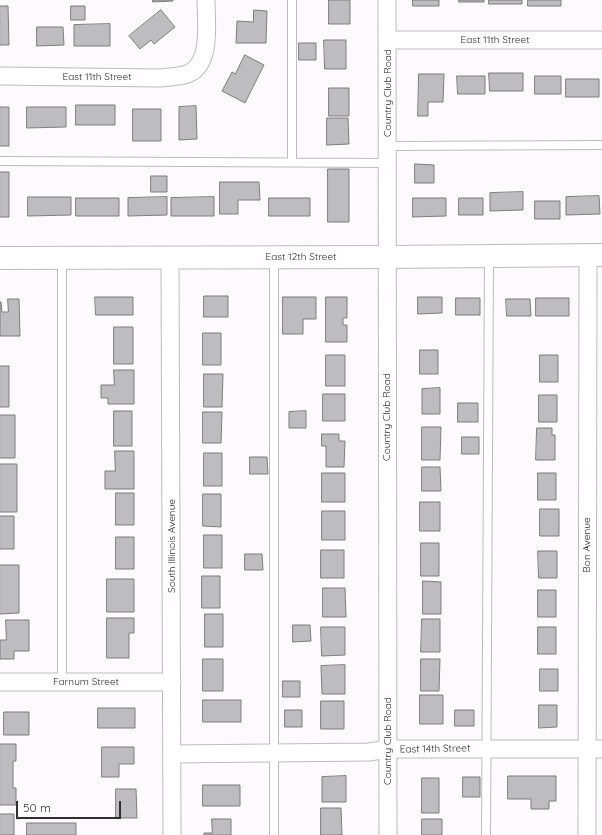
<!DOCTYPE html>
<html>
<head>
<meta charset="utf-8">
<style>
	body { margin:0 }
	#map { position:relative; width:602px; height:835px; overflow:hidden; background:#fdfafd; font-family:Quicksand,sans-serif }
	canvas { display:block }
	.scale { position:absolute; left:16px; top:801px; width:105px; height:18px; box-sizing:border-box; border:2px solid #302f30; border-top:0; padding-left:5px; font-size:12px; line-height:14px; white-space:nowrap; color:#302f30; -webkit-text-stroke:3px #fdfafd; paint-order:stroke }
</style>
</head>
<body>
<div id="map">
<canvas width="602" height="835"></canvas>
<div class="scale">50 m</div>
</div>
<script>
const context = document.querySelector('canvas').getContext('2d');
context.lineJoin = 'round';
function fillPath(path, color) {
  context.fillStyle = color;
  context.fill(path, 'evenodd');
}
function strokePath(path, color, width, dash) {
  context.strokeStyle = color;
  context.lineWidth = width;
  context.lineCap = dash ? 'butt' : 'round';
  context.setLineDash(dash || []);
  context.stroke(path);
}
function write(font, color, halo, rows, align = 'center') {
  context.font = font + ' Quicksand,sans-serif';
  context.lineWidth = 3;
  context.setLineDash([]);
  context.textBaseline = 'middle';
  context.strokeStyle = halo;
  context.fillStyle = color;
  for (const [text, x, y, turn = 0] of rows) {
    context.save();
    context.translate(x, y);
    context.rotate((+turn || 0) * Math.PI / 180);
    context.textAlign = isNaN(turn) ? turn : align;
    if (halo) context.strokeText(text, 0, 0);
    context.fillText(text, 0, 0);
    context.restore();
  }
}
const building = new Path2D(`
	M153 0H173V1L153 2Z
	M329 0H350V24H329Z
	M413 0H439V6H413Z
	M459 0H484V2H459Z
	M489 0H522V4H489Z
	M528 0H561V6H528Z
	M0 6H8L9 45H0Z
	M71 6H85V20H71Z
	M161 10 175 27 154 44 151 40 140 49 129 36Z
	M254 10 267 11 266 43H236L237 21 253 22Z
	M110 24V46H74V25Z
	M37 27H63L64 45 37 46Z
	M324 40H346V69H325Z
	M299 43H316V60H299Z
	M245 55 264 65 245 103 222 91 232 72 235 74Z
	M489 73H523V91H490Z
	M419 74H444L443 102H428V116H418Z
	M457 76H485V94H458Z
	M535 76H561V94H535Z
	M566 79H599V97H566Z
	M329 88H349V116H329Z
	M76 105H115V125H76Z
	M196 106 197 139 179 140V107Z
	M0 107H9V146H0Z
	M27 107H66V127L27 128Z
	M133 109H161V141H133Z
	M327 118H348L349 144 327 145Z
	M415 164 434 165V183H415Z
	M328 169H349V222H328Z
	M0 172H9V217H0Z
	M151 176H167V192H151Z
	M220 182H259L260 200H238V214H220Z
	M523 192V210L490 211V193Z
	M599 196 600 214 566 215V197Z
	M28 197H71V215L28 216Z
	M167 197V215L128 216V198Z
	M214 197V216H171V198Z
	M76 198H119V216H76Z
	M269 198H310V216H269Z
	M413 198H446V216L413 217Z
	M459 198H483V215H459Z
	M535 201H560V219H535Z
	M204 296H228V317H204Z
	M95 297H133V315H96Z
	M283 297H316V319H303V334H283Z
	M326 297H347V318H343V325H347V342H326Z
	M418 297H442V313L418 314Z
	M456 298H480V315H456Z
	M536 298H569V316H536Z
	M8 299H19L20 336H0V302H1L2 312H8Z
	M506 299H530L531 316H507Z
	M114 327H133V364H114Z
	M203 333H221V365H203Z
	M420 350H438V374H420Z
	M326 355H345V386H326Z
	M540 355H558V382H540Z
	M0 366H9V407H0Z
	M114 370H134V404H108V398H101V385H114Z
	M204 374H223L222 407H204Z
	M440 388V414H422V389Z
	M323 394H345V421H323Z
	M539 395H557V422H539Z
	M458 403H478V422H458Z
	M114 411H132V446H114Z
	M306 411V428H289V412Z
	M203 412H222L221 443H203Z
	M0 415H15V458H0Z
	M422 427H441L440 460H422Z
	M537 428H552V435H555V460H536Z
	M322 434H339V441H345L344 467H326V446H322Z
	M462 437H479V454H462Z
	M115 451H134V489H105V471H115Z
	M204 453H222V486H204Z
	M250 457H267L268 474H250Z
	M0 464H17V512H0Z
	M422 467H440L441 491H422Z
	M322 473H345V502H322Z
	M538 473H556V500H538Z
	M116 493H134V525H116Z
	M203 494H221V527L203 526Z
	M420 502H440V531H420Z
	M540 509H559V536H540Z
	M322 511H345V540H322Z
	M0 516H14V549H0Z
	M204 535H222V568H204Z
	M116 537H134V569H116Z
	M421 543H439V576H421Z
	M321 550H344V578H321Z
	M538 551H557V578H539Z
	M245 554H262L263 570H245Z
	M0 565H19V613L0 614Z
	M202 576H220V608H202Z
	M107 579H134V612H107Z
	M423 581 441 582V614H423Z
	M323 588H345L346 617H323Z
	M538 590H556V617H538Z
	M205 614H223V647H205Z
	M107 618H134V633H129V658H107Z
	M422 619H440V652H421Z
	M6 620H29V651H14V659H0V640H6Z
	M293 625H310L311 641 293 642Z
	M321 627H345V655L322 656Z
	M538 627H556V654H538Z
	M203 659H223V691H203Z
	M421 659H440L439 691H421Z
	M345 665V694H322L321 666Z
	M540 669H558V691H540Z
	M283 681H300V697H283Z
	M420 695H443V724H420Z
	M203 700H241V722H203Z
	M321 701H344V729H321Z
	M539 705H557V727L539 728Z
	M98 708H135V728H98Z
	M285 710H302V727H285Z
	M455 710H474V726H455Z
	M4 712H29V735H4Z
	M0 744H16V761H13V788H16V805H0Z
	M102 747H134V764H119V777H102Z
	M346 776V802H322V777Z
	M508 776H556V801H549V809H531V799H508Z
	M463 777H480V797H463Z
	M422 778H439V813H422Z
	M203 785H240V806H203Z
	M116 789H136L137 818H116Z
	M321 808H341L342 835H321Z
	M0 814H14V835H0Z
	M212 819H231V835H204V833H212Z
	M422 819H442V835H422Z
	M27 823H76V835H27Z`);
fillPath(building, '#bdbcbf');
strokePath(building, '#7d7c7f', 1);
const lane = new Path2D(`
	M292 0V162
	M388 146 602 145
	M0 161 388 163
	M274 258V835
	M62 682V258
	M486 835 489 258`);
const street = new Path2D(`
	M387 0 388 835
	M387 40H602
	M0 76 159 78C167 77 176 77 184 75 213 68 206 23 206 0
	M170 257 172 835
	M0 682H172
	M172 754 369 752 388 749H602
	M587 835 588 255`);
const secondary = new Path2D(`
	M0 258 387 257 602 255`);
strokePath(lane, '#bebbbe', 10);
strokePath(street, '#bebbbe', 19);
strokePath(secondary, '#bebbbe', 24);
strokePath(lane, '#fff', 8);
strokePath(street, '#fff', 17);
strokePath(secondary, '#fff', 22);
write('10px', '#302f30', '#fdfafd', [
	["East 11th Street",495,40],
	["East 11th Street",97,77],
	["Country Club Road",388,93,-90],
	["East 12th Street",301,257],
	["Country Club Road",387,417,-90],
	["Bon Avenue",587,545,-90],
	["South Illinois Avenue",172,546,-90],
	["Farnum Street",86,682],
	["Country Club Road",388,741,-90],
	["East 14th Street",435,749,-1]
]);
</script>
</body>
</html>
